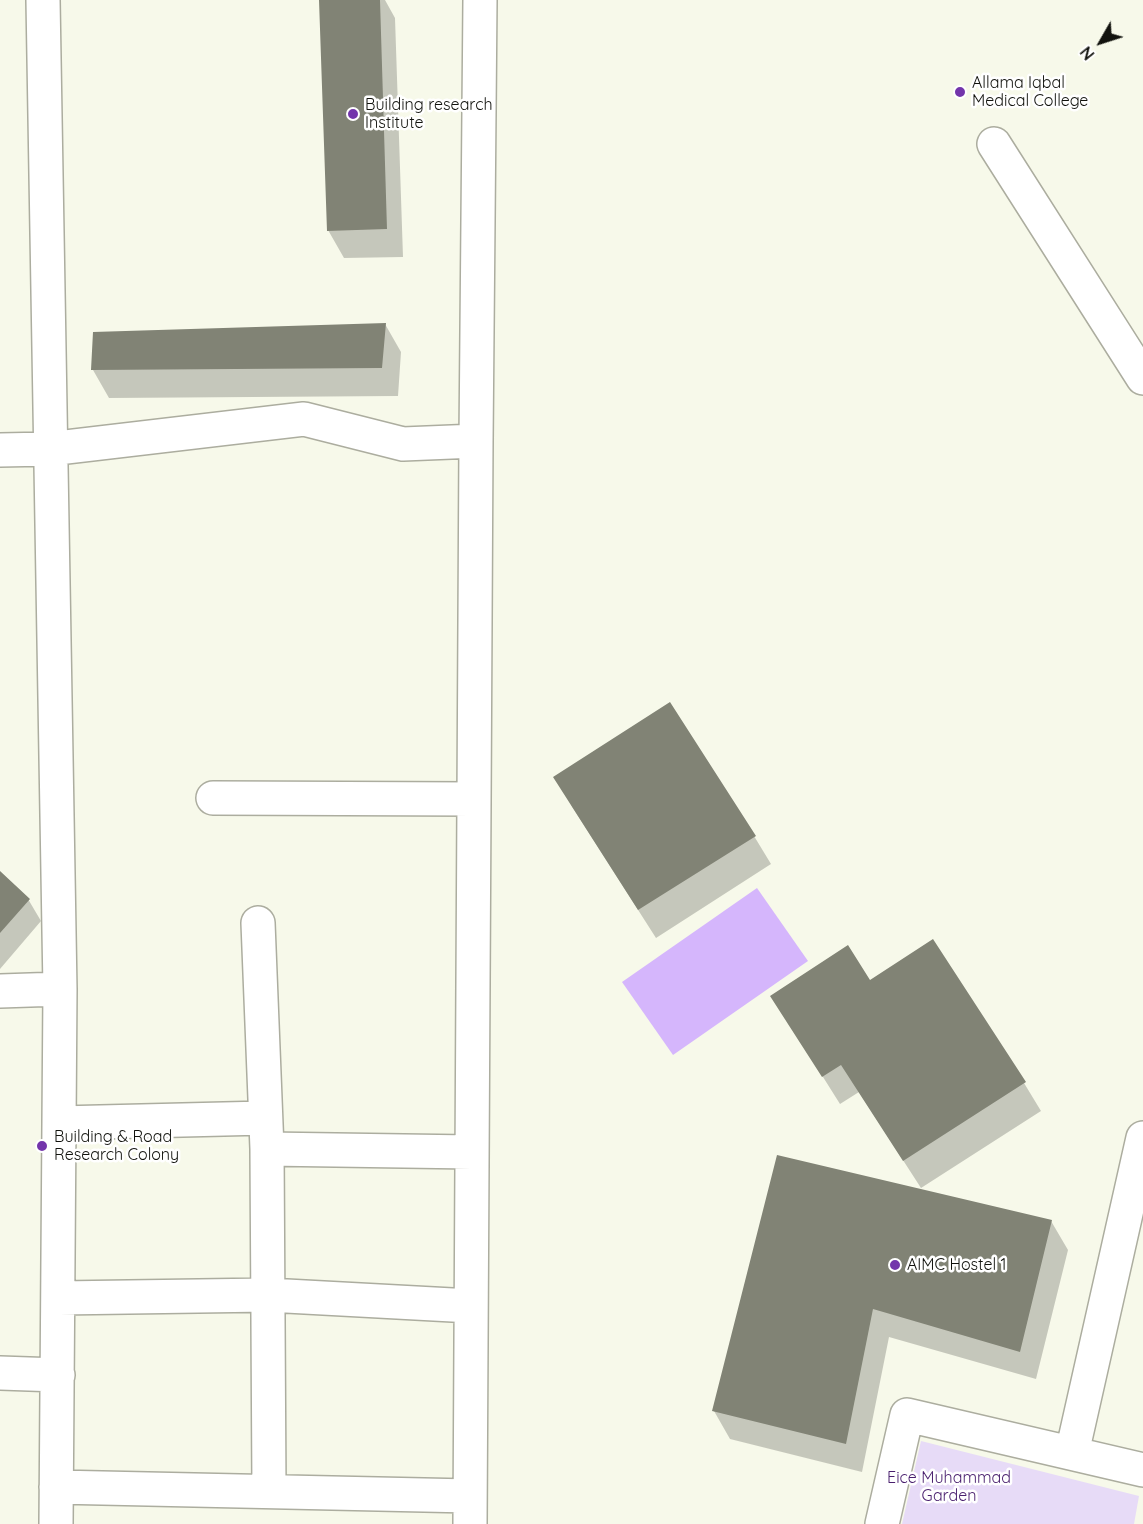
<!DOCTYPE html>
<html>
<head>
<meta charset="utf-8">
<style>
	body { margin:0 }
	#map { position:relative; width:1143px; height:1524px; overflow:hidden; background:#f7f9ea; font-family:Quicksand,sans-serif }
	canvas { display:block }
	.north { position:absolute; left:1071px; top:12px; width:60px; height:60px; -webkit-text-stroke:4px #fff; paint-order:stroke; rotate:231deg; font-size:16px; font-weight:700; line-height:24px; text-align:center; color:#12130e }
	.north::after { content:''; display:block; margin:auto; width:21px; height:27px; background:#12130e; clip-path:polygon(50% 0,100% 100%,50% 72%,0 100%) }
</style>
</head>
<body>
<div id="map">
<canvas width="1143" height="1524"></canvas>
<div class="north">N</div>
</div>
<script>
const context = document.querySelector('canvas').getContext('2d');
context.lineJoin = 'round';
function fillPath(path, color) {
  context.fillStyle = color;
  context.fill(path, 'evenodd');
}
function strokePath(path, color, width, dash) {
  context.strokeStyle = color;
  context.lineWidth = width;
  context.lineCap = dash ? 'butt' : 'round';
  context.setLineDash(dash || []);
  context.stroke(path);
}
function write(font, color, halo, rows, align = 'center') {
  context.font = font + ' Quicksand,sans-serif';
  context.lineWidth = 5;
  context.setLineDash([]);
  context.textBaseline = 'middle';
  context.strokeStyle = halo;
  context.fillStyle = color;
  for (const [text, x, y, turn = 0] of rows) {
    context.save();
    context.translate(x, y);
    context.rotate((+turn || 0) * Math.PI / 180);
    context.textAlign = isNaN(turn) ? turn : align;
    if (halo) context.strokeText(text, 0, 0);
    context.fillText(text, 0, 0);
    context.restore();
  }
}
fillPath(new Path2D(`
	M921 1441 1139 1496 1134 1524H902Z`), '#e7dbf7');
fillPath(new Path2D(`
	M757 888 808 961 673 1055 622 982Z`), '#d5b6fc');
fillPath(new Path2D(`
	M321 0H385L395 18 403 257 344 258 328 230Z
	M385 324 401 352 398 396 109 398 93 370 94 334Z
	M571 805 754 836 771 864 656 938Z
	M0 873 28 899 41 921 0 969Z
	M772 996 1024 1083 1041 1111 921 1188 859 1092 840 1104Z
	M778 1157 1051 1221 1068 1250 1036 1379 889 1337 862 1472 730 1439 714 1411Z`), '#0003');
fillPath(new Path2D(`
	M319 0H380L387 229 327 231Z
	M386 323 382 368 91 370 93 332Z
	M670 702 756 836 638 910 553 777Z
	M0 871 30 899 0 933Z
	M933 939 1026 1082 903 1161 841 1065 822 1077 770 996 848 945 870 980Z
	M777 1155 1052 1220 1020 1352 873 1309 846 1444 712 1411Z`), '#818375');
const minor = new Path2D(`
	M43 0 60 989 56 1524
	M994 144 1143 378
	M0 450 49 449 304 419 403 444 476 441
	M213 798 474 799
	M258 923 267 1149 269 1491
	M0 991 60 989
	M59 1123 265 1118
	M267 1149 472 1152
	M59 1298 268 1295 471 1306
	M0 1373 58 1375
	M1072 1453 1143 1138
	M56 1487 470 1496
	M470 1524 476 441 480 0
	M882 1524 907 1415 1143 1470`);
strokePath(minor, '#acad9f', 36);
strokePath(minor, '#fff', 33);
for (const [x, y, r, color] of [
	[960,92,6,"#7335ab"],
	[353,114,6,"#7335ab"],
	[42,1146,6,"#7335ab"],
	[895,1265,6,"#7335ab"]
]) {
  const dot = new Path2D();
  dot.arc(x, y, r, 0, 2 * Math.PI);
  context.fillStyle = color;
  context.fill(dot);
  strokePath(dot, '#fff', 2);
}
write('16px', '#12130e', '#fff', [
	["Allama Iqbal",972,83],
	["Medical College",972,101],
	["Building research",365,105],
	["Institute",365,123],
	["Building & Road",54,1137],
	["Research Colony",54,1155],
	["AIMC Hostel 1",907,1265]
], 'left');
write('16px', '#491f6e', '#fff', [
	["Eice Muhammad",949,1478],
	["Garden",949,1496]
]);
</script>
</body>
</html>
